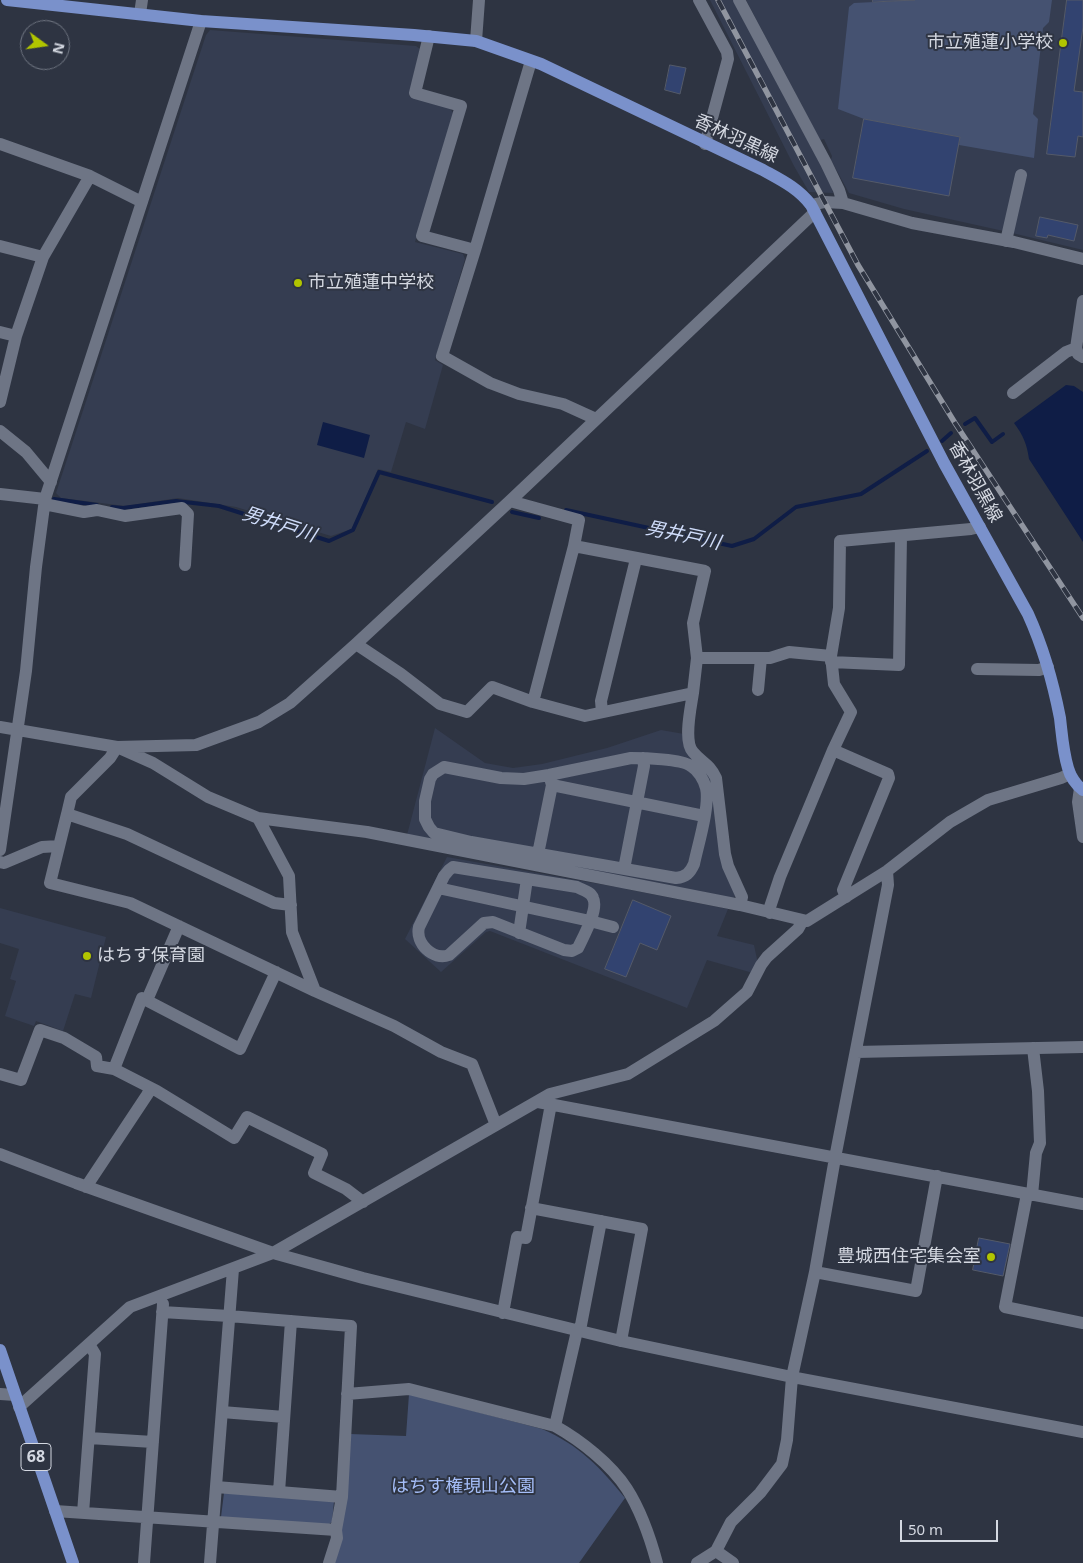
<!DOCTYPE html>
<html>
<head>
<meta charset="utf-8">
<style>
	body { margin:0 }
	#map { position:relative; width:1083px; height:1563px; overflow:hidden; background:#2e3442; font-family:"Noto Sans",sans-serif }
	canvas { display:block }
	.north { position:absolute; left:20px; top:20px; width:50px; height:50px; box-sizing:border-box; background:#2e3442; border:1px solid #707682; border-radius:50%; rotate:104deg; font-size:14px; font-weight:700; line-height:20px; text-align:center; color:#d4d8e1 }
	.north::after { content:''; display:block; margin:auto; width:18px; height:22px; background:#b1c500; clip-path:polygon(50% 0,100% 100%,50% 72%,0 100%) }
	.scale { position:absolute; left:900px; top:1520px; width:98px; height:22px; box-sizing:border-box; border:2px solid #d4d8e1; border-top:0; padding-left:6px; font-size:15px; line-height:18px; white-space:nowrap; color:#d4d8e1; -webkit-text-stroke:4px #2e3442; paint-order:stroke }
</style>
</head>
<body>
<div id="map">
<canvas width="1083" height="1563"></canvas>
<div class="north">N</div>
<div class="scale">50 m</div>
</div>
<script>
const context = document.querySelector('canvas').getContext('2d');
context.lineJoin = 'round';
function fillPath(path, color) {
  context.fillStyle = color;
  context.fill(path, 'evenodd');
}
function strokePath(path, color, width, dash) {
  context.strokeStyle = color;
  context.lineWidth = width;
  context.lineCap = dash ? 'butt' : 'round';
  context.setLineDash(dash || []);
  context.stroke(path);
}
function write(font, color, halo, rows, align = 'center') {
  context.font = font + ' "Noto Sans","Noto Sans JP",sans-serif';
  context.lineWidth = 4;
  context.setLineDash([]);
  context.textBaseline = 'middle';
  context.strokeStyle = halo;
  context.fillStyle = color;
  for (const [text, x, y, turn = 0] of rows) {
    context.save();
    context.translate(x, y);
    context.rotate((+turn || 0) * Math.PI / 180);
    context.textAlign = isNaN(turn) ? turn : align;
    if (halo) context.strokeText(text, 0, 0);
    context.fillText(text, 0, 0);
    context.restore();
  }
}
fillPath(new Path2D(`
	M710 0H733L831 184 833 193 809 192 794 166Z
	M746 0H1083V250L1008 232 904 209 849 193 831 160 832 156 824 139 820 140Z
	M210 30 416 46 420 49 409 96 450 108 453 113 415 242 463 254 465 259 435 360 443 365 425 429 406 422 391 472 378 469 352 529 331 536 236 507 178 498 125 506 61 498 56 493 206 35Z
	M435 728 485 763 513 768 542 764 607 748 661 730 684 734 710 772 735 896 733 899 628 879 626 889 728 909 717 936 754 945 758 964 753 973 707 960 687 1008 490 931 486 932 441 972 405 939 447 857 622 888 407 835Z
	M0 908 106 937 91 998 75 994 63 1031 36 1021 34 1026 5 1016 16 981 10 979 19 949 0 943Z`), '#353d51');
fillPath(new Path2D(`
	M915 0H1052L1049 22 1043 28 1033 114 1038 119 1034 158 959 145 960 137 864 119 838 109 849 7 854 3Z
	M409 1394 542 1429C579 1445 600 1467 625 1498L579 1563H331L350 1434 406 1436Z
	M224 1493 334 1501 332 1522 328 1525 221 1517Z`), '#455271');
fillPath(new Path2D(`
	M1066 385 1074 386 1083 392V542L1029 459C1027 444 1023 435 1014 423Z
	M323 422 370 435 364 458 317 445Z`), '#0f1d46');
strokePath(new Path2D(`
	M965 424 975 418 992 442 1003 434
	M942 441 951 433
	M54 499 97 505
	M112 507 123 508 176 501 219 506 329 541 353 530 379 472 492 502
	M566 510 732 546 754 539 796 507 861 494 927 451
	M512 512 539 518`), '#0f1d46', 4);
const building = new Path2D(`
	M873 0H915L873 2Z
	M1067 0H1083V27L1074 91 1083 92V137L1078 136 1075 157 1047 154Z
	M670 65 686 68 680 94 665 90Z
	M864 119 960 137 949 196 853 178Z
	M1040 217 1078 225 1074 241 1048 235 1047 238 1036 236Z
	M633 900 671 916 657 950 640 943 626 977 605 969Z
	M979 1238 1010 1244 1003 1276 973 1270Z`);
fillPath(building, '#324370');
strokePath(building, '#545a69', 1);
strokePath(new Path2D(`
	M699 0 727 52 728 59 705 144
	M739 0 826 163 839 190 843 203
	M140 14 142 0
	M429 36 415 93 461 106 422 236 475 250 442 356 490 383 519 394 563 404 596 419
	M476 41 479 0
	M0 144 90 176 142 202
	M811 205 825 202 843 203 912 223 1014 242 1083 259
	M1006 241 1021 175
	M0 246 43 257
	M475 250 531 61
	M1083 301 1076 348 1078 354 1083 357
	M0 332 16 336
	M1013 393 1066 352 1076 348
	M0 402 16 336 43 257 90 176
	M0 431 26 452 51 482
	M0 494 45 499
	M44 504 84 512 97 510 125 516 182 508 188 514 185 565
	M356 644 401 674 440 704 467 712 492 687 533 702 585 716 693 693 697 658 693 623 705 571 574 546 579 520 510 501
	M697 658H770L789 652 831 656
	M831 662 899 665 901 536
	M977 669 1039 670 1048 667
	M758 690 761 658
	M693 693C691 707 683 741 693 752 702 763 709 763 716 778L725 854 728 866 742 897 740 905
	M533 702 574 546
	M602 712 601 701 636 559
	M0 727 117 747 196 745 259 722 290 703 356 644 510 501 815 212
	M117 747 153 763 208 797 258 818 367 832 740 905 807 921 887 871 950 822 988 800 1061 778 1070 774
	M833 750 888 774 889 778 843 890 846 897
	M631 758C644 758 681 759 691 766 698 770 704 780 706 788 710 806 698 845 694 864 690 873 686 877 676 878L471 842 434 833 429 827 425 819V801L430 779 433 774 444 767 501 778 524 779 549 775Z
	M552 785 704 816
	M1080 788 1078 802 1083 837
	M67 814 71 797 110 758 117 747
	M258 818 289 876 292 932 315 991
	M0 850 26 671 36 567 45 499 201 21
	M538 854 552 785 550 778
	M0 862 4 863 42 847 59 846
	M453 867 577 887C583 890 591 892 593 898 599 909 583 937 578 948L572 951 564 950 493 922 484 923 449 955C433 961 415 943 419 927L444 876 449 870Z
	M624 869 644 766 643 758
	M438 888 590 921 613 927
	M291 905 274 903 127 834 67 814 50 883 130 903 315 991 394 1026 441 1052 472 1064 496 1125
	M770 913V907L780 877 833 750 851 712 834 684 831 656 839 608 840 541 971 529 980 527
	M519 933 527 879
	M147 1000 179 926
	M856 1052 1083 1047
	M114 1069 142 998 240 1049 276 972
	M0 1074 21 1080 40 1030 64 1038 96 1057 97 1066 114 1069 157 1091 234 1138 247 1117 322 1154 314 1173 346 1189 363 1202
	M538 1102 1083 1204
	M0 1154 76 1183 273 1253 363 1278 621 1341 792 1377 1083 1432
	M86 1187 147 1095 151 1088
	M1027 1194 1005 1307 1083 1323
	M1032 1195 1036 1153 1040 1143 1038 1091 1033 1048
	M531 1208 642 1229 621 1341
	M601 1221 581 1325 577 1331 555 1426C580 1440 611 1464 627 1489 641 1511 650 1537 657 1563
	M815 1272 916 1291 937 1176
	M162 1312 229 1316 351 1326 342 1497 336 1530 337 1538 329 1563
	M503 1313 517 1237 526 1238 551 1104
	M0 1394 15 1395
	M347 1394 409 1389 555 1426
	M19 1407 130 1307 273 1253 550 1094 628 1074 714 1021 747 992 761 965 767 957 798 929 803 920
	M222 1412 284 1417
	M89 1438 153 1442
	M216 1487 342 1497
	M279 1492 291 1321
	M55 1511 336 1530
	M83 1513 95 1354 89 1344
	M716 1551 733 1563
	M144 1563 163 1304
	M210 1563 233 1269
	M697 1563 716 1551 731 1522 760 1493 782 1464 787 1440 792 1377 815 1272 835 1158 888 885 887 871`), '#6e7585', 12);
strokePath(new Path2D(`
	M7 0 201 21 414 35 476 41 541 64 763 170C781 180 798 188 811 205L944 463 1028 614C1043 647 1053 682 1060 718 1062 735 1063 752 1068 768 1070 776 1076 785 1083 790
	M0 1350 73 1563`), '#7a91cb', 12);
const rail = new Path2D(`
	M718 0 858 265 955 423 1083 618`);
strokePath(rail, '#9095a0', 5.5);
strokePath(rail, '#2e3442', 4, [11]);
for (const [x, y, r, color] of [
	[1063,43,5,"#b1c500"],
	[298,283,5,"#b1c500"],
	[87,956,5,"#b1c500"],
	[991,1257,5,"#b1c500"]
]) {
  const dot = new Path2D();
  dot.arc(x, y, r, 0, 2 * Math.PI);
  context.fillStyle = color;
  context.fill(dot);
  strokePath(dot, '#2e3442', 2);
}
for (const [x, y, w] of [
	[36,1457,30]
]) {
  const box = new Path2D();
  box.roundRect(x - w / 2, y - 13.5, w, 27, 4);
  context.fillStyle = '#2e3442';
  context.fill(box);
  strokePath(box, '#d4d8e1', 1);
}
write('bold 16px', '#d4d8e1', null, [
	["68",36,1457]
]);
write('18px', '#d4d8e1', '#2e3442', [
	["市立殖蓮小学校",1053,43],
	["市立殖蓮中学校",308,283,"left"],
	["はちす保育園",97,956,"left"],
	["豊城西住宅集会室",981,1257]
], 'right');
write('18px', '#d4d8e1', '#2e3442', [
	["香林羽黒線",736,139,25],
	["香林羽黒線",975,482,61]
]);
write('18px', '#a5bef9', '#2e3442', [
	["はちす権現山公園",463,1487]
]);
write('italic 19px', '#cfdcfa', '#2e3442', [
	["男井戸川",279,525,18],
	["男井戸川",683,536,12]
]);
</script>
</body>
</html>
